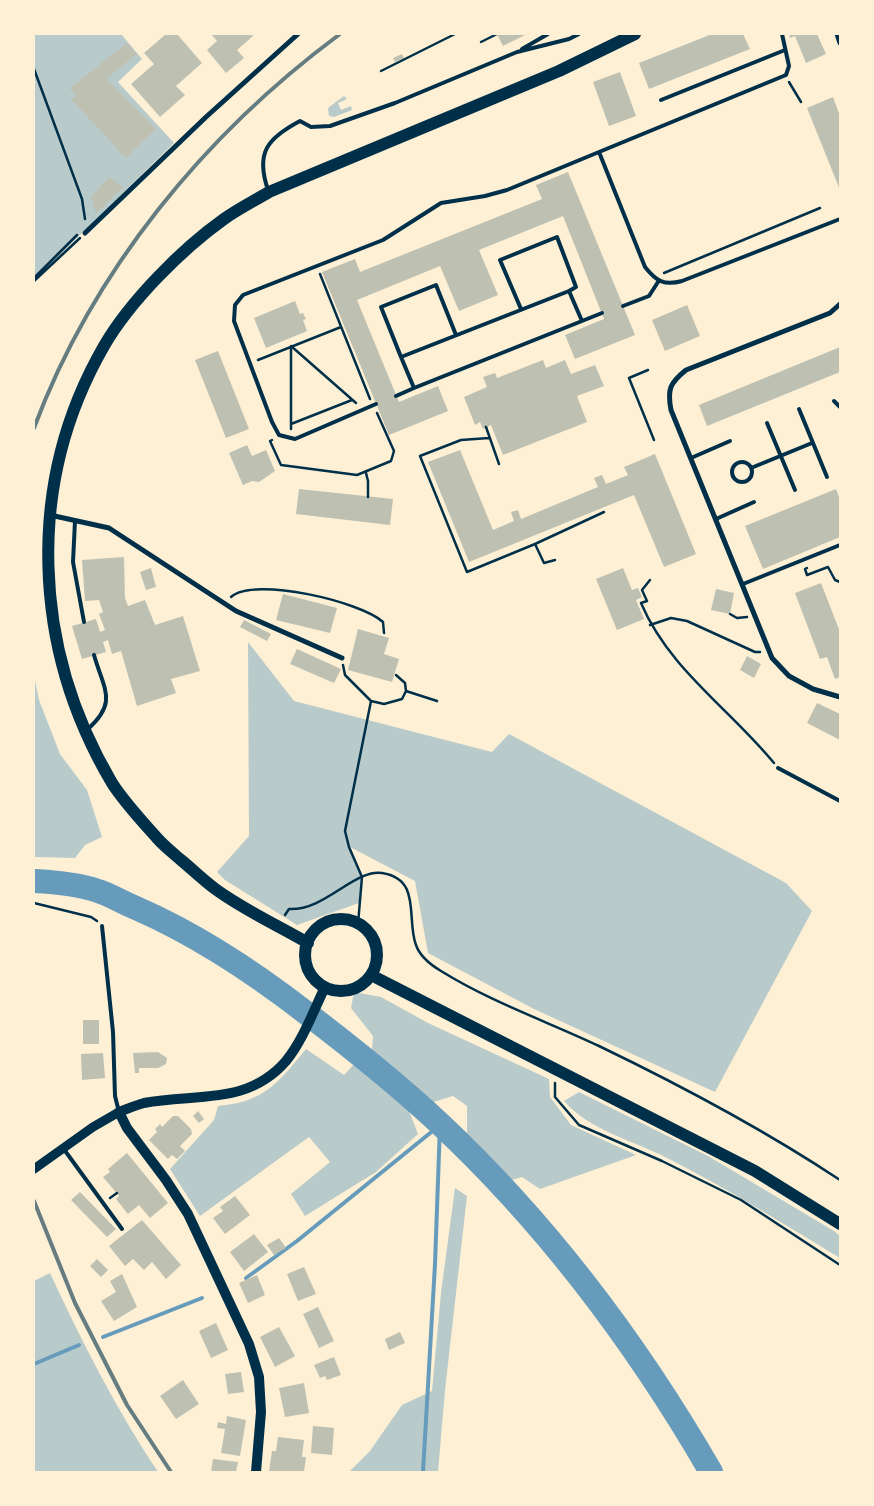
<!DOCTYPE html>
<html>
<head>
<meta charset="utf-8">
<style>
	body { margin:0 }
	#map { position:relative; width:874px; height:1506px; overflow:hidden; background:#fdf0d5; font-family:Cabin,sans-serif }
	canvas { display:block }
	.frame { position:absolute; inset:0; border:35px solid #fdf0d5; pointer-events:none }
</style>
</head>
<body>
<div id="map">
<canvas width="874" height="1506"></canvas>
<div class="frame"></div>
</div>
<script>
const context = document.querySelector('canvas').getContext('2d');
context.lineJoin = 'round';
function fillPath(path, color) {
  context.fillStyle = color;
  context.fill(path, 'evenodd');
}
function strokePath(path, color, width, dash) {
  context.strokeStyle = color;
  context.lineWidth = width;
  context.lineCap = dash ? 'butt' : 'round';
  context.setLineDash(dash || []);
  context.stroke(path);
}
fillPath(new Path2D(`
	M34 34H121L142 59 118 82 174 143 34 280Z
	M344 96 347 99 338 103 341 110 351 106 352 110 334 117 329 116 328 108Z
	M248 642 294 701 492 752 509 734 786 883 812 911 715 1092 534 1009 428 953 415 881 350 847 362 877 359 903 297 925 225 880 217 872 249 836Z
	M34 676 39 700 60 754 87 790 102 837 85 845 75 858 34 857Z
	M354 992 381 997 428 1023 549 1079 550 1097 571 1125 636 1155 540 1189 522 1177 502 1183 467 1135V1106L453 1096 427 1104 372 1050 373 1036 351 1008Z
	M306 1049 344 1075 355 1063 408 1108 418 1134 376 1172 305 1216 291 1194 330 1162 309 1137 200 1216 170 1169 214 1120 218 1106C264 1102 278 1083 306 1049Z
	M579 1092 708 1156 834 1231 840 1236V1258C784 1224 728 1189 669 1159 635 1141 590 1131 564 1101Z
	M455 1188 467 1196 445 1390 438 1472H349L370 1451 402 1405 432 1391 441 1293Z
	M50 1273C82 1342 116 1409 158 1472H34V1281Z`), '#b9caca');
strokePath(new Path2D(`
	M246 1278 297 1241 440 1125
	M103 1337 202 1298
	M34 1364 79 1345
	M423 1472 435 1264 440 1125`), '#669bbc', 4);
strokePath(new Path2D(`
	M34 881C55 882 78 884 98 891 111 895 123 903 136 908 198 935 252 971 305 1012 351 1047 396 1083 438 1122 546 1223 637 1344 711 1472`), '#669bbc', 24);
fillPath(new Path2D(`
	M166 34H177L202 63 176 86 185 95 160 117 131 84 154 64 144 53Z
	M211 34H251L253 36 237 50 244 58 226 73 207 50 217 41Z
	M497 34H527L503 46Z
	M712 34H743L750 49 649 89 639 63Z
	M789 34H817L826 54 806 63 795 36 790 38Z
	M127 43 137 54 106 79 156 129 126 158 71 99 75 96 70 88Z
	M402 54 404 58 395 62 393 58Z
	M620 72 636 116 609 126 593 82Z
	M833 97 840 116V190L807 108Z
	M568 172 635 335 575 359 565 335 604 319 563 216 479 250 498 295 459 311 440 266 357 300 399 402 438 386 448 411 389 435 322 272 355 259 360 272 542 199 536 185Z
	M109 177 123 187 96 213 91 197Z
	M295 301 300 314 303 313 306 319 303 320 307 331 266 348 254 318Z
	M687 305 700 336 665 351 652 320Z
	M840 347V372L707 426 699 405Z
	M218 351 249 429 226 438 195 360Z
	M543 360 546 368 565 360 571 374 595 365 604 386 577 396 587 422 503 455 491 425 483 429 480 422 475 425 464 397 487 387 483 377 495 373 497 378Z
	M247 445 252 456 266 450 275 471 259 482 252 481 243 485 229 453Z
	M460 450 493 530 514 521 511 512 518 510 521 519 598 487 594 478 602 475 606 484 628 475 624 467 655 454 696 554 664 567 634 495 469 562 428 462Z
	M299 489 393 499 390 525 296 514Z
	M836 489 840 500V537L763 569 745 526Z
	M124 557 125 598 128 606 145 600 155 625 183 616 200 671 171 679 176 693 137 706 121 651 112 654 108 640 103 642 106 652 82 659 72 626 96 619 100 632 105 630 99 614 103 612 99 600 85 601 82 560Z
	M151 568 156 587 146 590 140 572Z
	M623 568 632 590 638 588 642 597 636 600 644 619 617 630 596 579Z
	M821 583 840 632V677L835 679 827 657 820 659 795 593Z
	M716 589 734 593 730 614 711 610Z
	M283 594 337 608 330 633 276 620Z
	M244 620 271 634 267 641 240 627Z
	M358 629 389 638 384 654 399 659 392 682 348 670Z
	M297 649 341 669 334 683 290 664Z
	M747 656 761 664 754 678 740 670Z
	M817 703 840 714V740L807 723Z
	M83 1020H99V1044H83Z
	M158 1052 167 1058 166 1064 158 1068H139V1073H135L133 1053Z
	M103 1053 105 1078 82 1080 81 1054Z
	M198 1111 204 1119 199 1123 193 1116Z
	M173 1116H178L191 1129 192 1134 180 1146 185 1151 177 1159 172 1155 168 1159 149 1140 157 1132 155 1129 160 1124 162 1127Z
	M127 1153 168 1203 150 1218 139 1205 128 1214 116 1199 119 1196 103 1177 110 1172 108 1169Z
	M80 1192 116 1229 107 1237 71 1200Z
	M235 1196 250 1215 225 1234 213 1218 223 1211 220 1207Z
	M142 1220 181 1265 166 1279 152 1262 144 1270 133 1259 125 1266 109 1246Z
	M254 1234 268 1252 244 1271 230 1252Z
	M279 1238 286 1248 274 1255 267 1245Z
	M97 1259 108 1270 101 1277 90 1266Z
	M304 1267 316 1294 298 1301 287 1274Z
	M122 1274 137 1307 114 1321 101 1301 116 1292 110 1281Z
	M257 1275 265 1295 248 1303 239 1283Z
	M318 1307 334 1341 319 1348 303 1314Z
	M216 1323 228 1350 211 1358 199 1331Z
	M279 1327 295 1356 275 1367 260 1337Z
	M400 1332 405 1343 389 1350 385 1339Z
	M334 1357 341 1375 327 1380 325 1376 320 1378 314 1365Z
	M241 1372 244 1392 228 1394 225 1374Z
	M183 1380 199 1404 176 1419 160 1396Z
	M304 1383 309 1413 285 1417 279 1388Z
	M227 1416 246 1420 240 1456 221 1453 225 1429 217 1428 218 1422 226 1424Z
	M313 1426 334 1428 332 1455 311 1453Z
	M278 1437 304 1440 302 1457H306L304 1472H269L272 1451H276Z
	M213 1459 238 1462 236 1472H211Z`), '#bec0b2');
strokePath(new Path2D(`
	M481 42 497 34
	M34 69 82 199 85 219
	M381 71 455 34
	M789 82 801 102
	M664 273 820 208
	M320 274 370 399
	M34 278 77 235
	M34 281 80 238
	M291 346 356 403
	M258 360 341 327
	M648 370 629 378 654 440
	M291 424 352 400
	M486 427 499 464
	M291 429V347
	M489 438 461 440 420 456 467 572 535 544 544 563 555 560
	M272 440 270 441 281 465 357 475 391 461 394 451 377 413
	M366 473 368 481V497
	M535 544 604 512
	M807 568 805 569 807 575 828 567 835 580 840 582
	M650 580 642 590 647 601 641 603C669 669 730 709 774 763
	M231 597C254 576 362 602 383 622L384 633
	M730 614 737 618 747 617
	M650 625 671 618 687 621 755 652H760
	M343 665 345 675 371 701 345 831 349 847 362 877 358 924
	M406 691 437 701
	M371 701 384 704 402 699 406 691 405 683 396 675
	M34 903 91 917 97 921
	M285 915 289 909C325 911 354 869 382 873 422 879 406 919 416 945 420 957 431 965 441 971 491 1002 546 1021 599 1046 682 1086 763 1129 840 1180
	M555 1083V1097L579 1125 662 1161 741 1200 840 1265
	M110 1198 117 1193`), '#003049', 2.5);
strokePath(new Path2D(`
	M782 34 789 66 786 75 599 152 645 267C656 281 664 286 682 281L840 219
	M522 49 548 34
	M661 100 785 50
	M268 190C255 152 268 138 300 121L311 127 330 126 395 103 517 52 569 39 579 34
	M623 306 649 296 658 282
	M521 309 500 260 557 237 576 287 569 291
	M582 321 602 313
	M401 357 381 307 436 285 456 335
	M396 396 414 388 582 321 569 291 401 357 414 388
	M834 401 840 407
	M376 404 295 439 279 435 272 422 234 321 235 305 243 295 383 240 441 203 485 196 507 190 599 152
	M799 409 827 477
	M767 423 795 490
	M691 458 730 441
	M732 472a10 10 0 1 1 20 0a10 10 0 1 1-20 0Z
	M751 468 812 443
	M716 519 754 502
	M75 521 73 562 84 622
	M743 584 840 545
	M88 729C118 702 104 690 94 655
	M778 768 840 801
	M102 926 113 1032 115 1096 119 1112
	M63 1148 122 1229`), '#003049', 4);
strokePath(new Path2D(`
	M837 34 840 43
	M85 233 206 117 298 34
	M840 304 830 313 686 370C670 383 667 389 671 410L772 658 789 676 813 689 840 697
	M50 515 109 528 236 611 342 658`), '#003049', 5);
strokePath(new Path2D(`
	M34 1169 93 1127 119 1112`), '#003049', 9);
strokePath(new Path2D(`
	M256 1472 261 1412 259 1377 249 1344 188 1214 166 1180 127 1128 119 1112C127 1109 136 1105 144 1103 196 1093 247 1106 286 1061 303 1040 313 1012 325 987`), '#003049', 10);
strokePath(new Path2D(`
	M305 955a36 36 0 1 1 72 0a36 36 0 1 1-72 0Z
	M308 943C277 925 242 909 214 888 202 879 192 869 181 860 173 853 164 846 157 838 142 821 124 802 112 783 32 648 25 483 104 346 130 301 182 249 224 219 238 209 254 201 269 192L559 71 635 34
	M371 975 755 1171 840 1224`), '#003049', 12);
strokePath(new Path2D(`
	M34 428C93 270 205 134 340 34
	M34 1201 75 1303 127 1405 171 1472`), '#657d81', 4);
</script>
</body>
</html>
